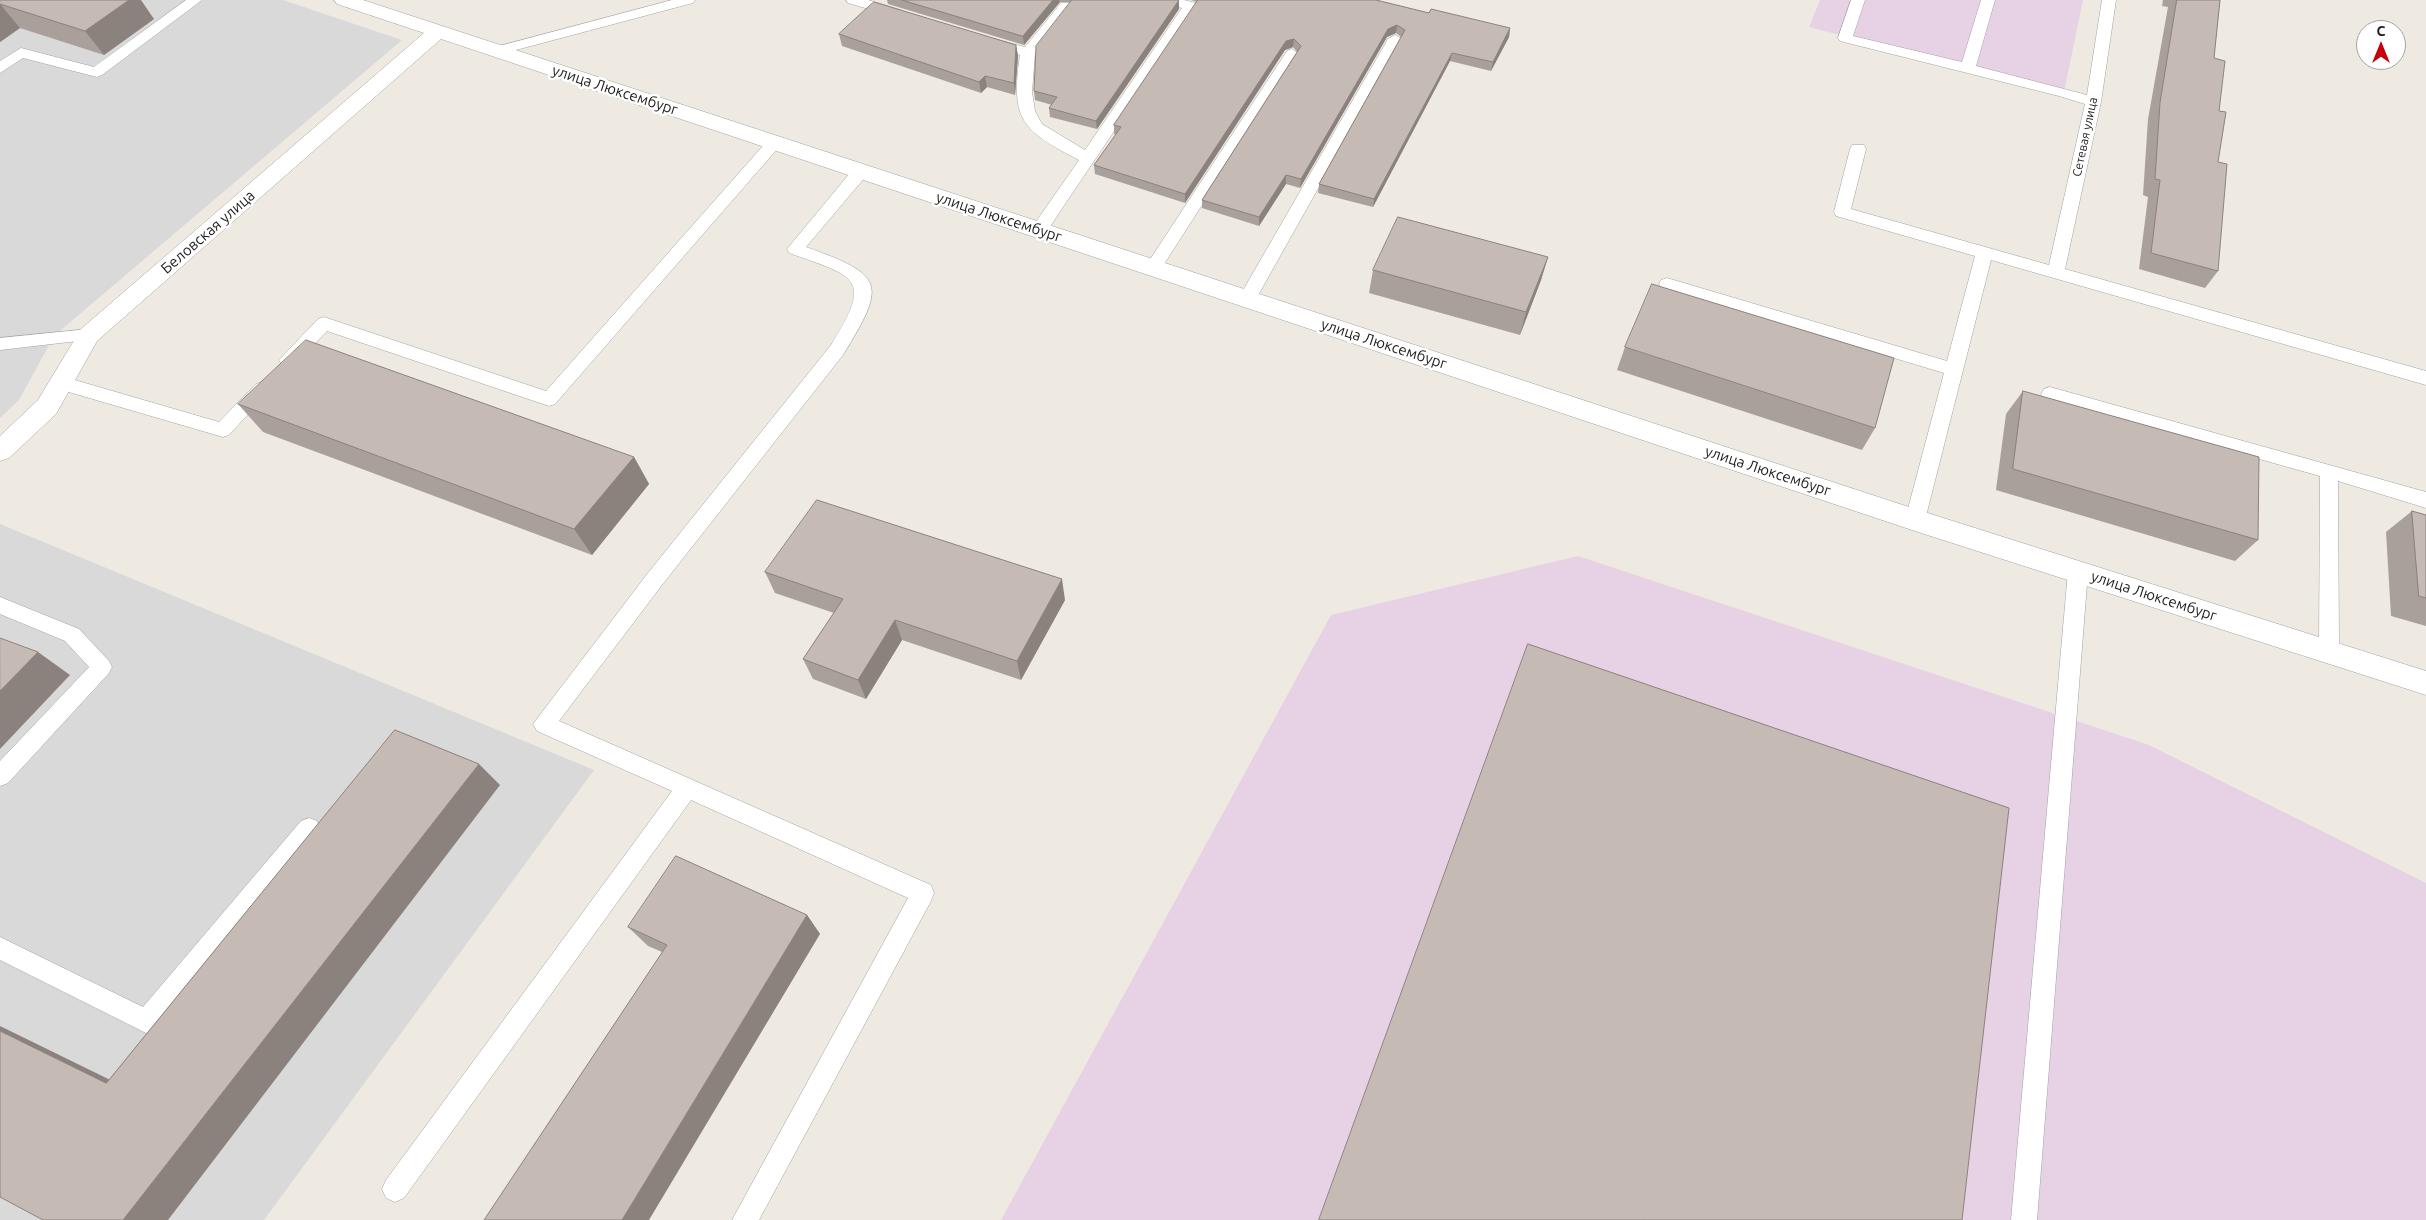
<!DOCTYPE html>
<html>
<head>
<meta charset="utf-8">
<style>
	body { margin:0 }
	#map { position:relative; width:2426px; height:1220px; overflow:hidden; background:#eee9e1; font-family:Ubuntu,sans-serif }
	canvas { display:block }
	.north { position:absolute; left:2356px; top:20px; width:50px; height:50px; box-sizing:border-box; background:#fff; border:1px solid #a4a4a4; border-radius:50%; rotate:0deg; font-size:14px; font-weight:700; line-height:20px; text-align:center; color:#1c1c1c }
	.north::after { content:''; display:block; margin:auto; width:18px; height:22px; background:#c7000b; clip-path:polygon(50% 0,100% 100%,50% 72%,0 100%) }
</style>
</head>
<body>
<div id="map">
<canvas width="2426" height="1220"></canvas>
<div class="north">С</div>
</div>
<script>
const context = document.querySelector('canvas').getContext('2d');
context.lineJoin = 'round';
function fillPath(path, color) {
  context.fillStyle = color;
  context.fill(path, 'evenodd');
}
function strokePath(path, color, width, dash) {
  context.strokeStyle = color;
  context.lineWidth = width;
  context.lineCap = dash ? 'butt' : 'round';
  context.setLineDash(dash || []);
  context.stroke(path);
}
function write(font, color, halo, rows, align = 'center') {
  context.font = font + ' Ubuntu,sans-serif';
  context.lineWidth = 5;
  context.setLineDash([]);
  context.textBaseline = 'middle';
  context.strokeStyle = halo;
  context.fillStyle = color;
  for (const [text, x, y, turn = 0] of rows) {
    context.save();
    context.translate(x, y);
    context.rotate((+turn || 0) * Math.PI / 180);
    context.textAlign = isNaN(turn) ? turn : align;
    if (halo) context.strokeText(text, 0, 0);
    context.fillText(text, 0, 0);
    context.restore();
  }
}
fillPath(new Path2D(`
	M0 0H283L402 40 54 336 19 400 0 418Z
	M0 524 594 770 264 1220H0Z`), '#dad9d9');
fillPath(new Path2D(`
	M1820 0H2083L2064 92 1809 27Z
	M1578 556 2149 745 2426 883V1220H1001L1331 615Z`), '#e7d2e5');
const service = new Path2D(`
	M186 0H202L102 75 97 77 23 58 0 73V61L21 48 94 67Z
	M672 0H695L693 3 497 55 490 51 492 48Z
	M846 0H868L901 10 903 13 896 17 848 3Z
	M1159 0H1184L1196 3 1198 6 1045 234H1033L1031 230 1033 226 1079 160C1023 131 1010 121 1020 55L986 45 984 42 991 38 1025 47 1061 3H1071L1073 6 1071 9 1035 54 1032 92 1035 111 1042 124 1085 150 1182 8 1161 3Z
	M1851 0H1865L1853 36 1962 62 1981 0H1995L1976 66 2087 95 2102 0H2116L2101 102 2065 269 2426 371V385L1991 260 1925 520 1922 525 1915 528 1908 525 1905 520 1944 373 1661 288 1659 284 1661 280 1667 278 1947 361 1975 256 1836 216 1834 212 1850 149 1852 145H1864L1866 149 1851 209 2049 265 2085 104 2059 96 1840 41 1838 38Z
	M1395 35 1402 39 1256 299 1253 303 1247 305 1241 303 1238 299 1388 39Z
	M1292 49 1299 54 1159 272 1153 274 1147 272 1145 268 1147 264 1287 51Z
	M774 138 779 139 782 143 779 147 555 404 549 406 543 404 327 331 294 365 288 366 282 365 279 360 318 319 324 317 546 391 769 139Z
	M861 166 867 167 869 171 867 175 806 247C885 275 887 284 843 355L662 585 559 721 931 885 934 893 931 901 759 1220H732L908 898 691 800 404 1198 395 1202 386 1198 382 1189 386 1180 672 791 537 731 533 724 648 573 831 345C874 277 856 277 789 253L787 249 855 167Z
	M89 329 95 331 98 335 95 339 0 350V338Z
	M61 376 219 422 256 384 262 382 268 384 271 389 229 435 223 437 55 388 52 383 55 378Z
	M2050 387 2426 492V508L2338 481 2339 652 2336 658 2329 661 2322 658 2319 652 2320 476 2044 399 2041 394 2044 389Z
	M2078 563 2085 565 2088 571 2037 1220H2011L2068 571 2071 565Z
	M0 597 79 629 109 661 112 667 109 673 8 783 0 786V761L89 667 65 641 0 614Z
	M309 818 317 821 320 828 317 835 154 1029 146 1033 0 960V937L143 1007 301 821Z`);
const minor = new Path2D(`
	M334 0H363L1915 509 2426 671V695L1915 531 441 39 97 341 56 414 9 458 0 461V436L38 400 81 329 424 33 337 4Z`);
strokePath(service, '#a3a3a3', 1);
strokePath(minor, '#a3a3a3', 1);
fillPath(service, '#fff');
fillPath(minor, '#fff');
fillPath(new Path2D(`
	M0 0 154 19 104 55 20 28 0 42Z
	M887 0H1179V9L1097 129 1050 117 1049 108 1052 105 1035 100 1034 91 1071 2H1060L1024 45 888 4Z
	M1191 0H1376L1429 13 1510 28 1509 37 1491 71 1450 61 1373 207 1318 193 1319 184 1401 37 1396 33 1387 37 1300 188 1286 184 1259 226 1202 208V200L1297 52 1293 47 1285 50 1185 203 1095 174 1094 165 1116 135 1114 134V125L1197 2Z
	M2163 0H2220L2214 58 2219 111 2218 162V271L2205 288 2139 269 2148 197 2143 195 2148 119 2168 7 2162 6Z
	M839 34 1016 45 1018 56 1015 95 987 87 981 93 842 46Z
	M1548 257 1541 280 1520 335 1369 293 1373 270Z
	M1625 347 1875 428 1862 450 1617 370Z
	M2023 391 2258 540 2235 561 1996 490 2006 414Z
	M238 404 634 457 649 484 592 555 263 432Z
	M2412 511 2426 515V626L2391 616 2386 532Z
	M765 572 1065 600 1021 680 902 640 866 699 813 679 803 659 834 613 775 593Z
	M807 915 820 934 662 952 648 946 628 927Z`), '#aaa09b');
fillPath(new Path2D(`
	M129 0H141L154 19 104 55 85 31Z
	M1053 0H1059L1060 2 1024 45 1023 36Z
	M1179 0V9L1097 129 1096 121Z
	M0 4 20 28 0 42Z
	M1397 25 1396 33 1387 37 1300 188 1301 179 1388 29Z
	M1510 28 1509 37 1491 71 1493 62Z
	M1294 39 1293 47 1285 50 1185 203V194L1286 41Z
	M1016 45 1018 56 1015 95 1014 83Z
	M1452 53 1450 61 1373 207 1374 199Z
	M985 76 987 87 981 93 979 82Z
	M1286 175V184L1259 226V217Z
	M1548 257 1541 280 1520 335 1526 312Z
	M634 457 649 484 592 555 574 529Z
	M1062 579 1065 600 1021 680 1017 661Z
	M895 620 902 640 866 699 858 680Z
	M38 652 70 675 0 749V691Z
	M479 764 500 785 168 1220H123Z
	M807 915 820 934 649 1220H622Z
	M0 1026 143 1096 106 1083 0 1031Z`), '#8b827e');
const building = new Path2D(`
	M0 0H129L85 31 0 4Z
	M902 0H1053L1023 36Z
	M1072 0H1179L1096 121 1049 108 1057 97 1034 91 1036 46Z
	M1198 0H1376L1429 13 1431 9 1510 28 1493 62 1452 53 1374 199 1319 184 1405 30 1397 25 1388 29 1301 179 1286 175 1259 217 1202 200 1301 46 1294 39 1286 41 1185 194 1094 165 1121 127 1114 125Z
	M2177 0H2220L2214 58 2225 61 2219 111 2226 112 2218 162 2227 164 2218 271 2151 253 2160 180 2155 179 2160 103Z
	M874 2 1016 45 1014 83 985 76 979 82 839 34Z
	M1398 217 1548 257 1526 312 1373 270Z
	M1652 284 1894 358 1875 428 1625 347Z
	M306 340 634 457 574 529 238 404Z
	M2023 391 2259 457 2258 540 2013 469Z
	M817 500 1062 579 1017 661 895 620 858 680 803 659 843 599 765 572Z
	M2412 511 2426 515V598L2419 596Z
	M0 638 38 652 0 691Z
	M1528 644 2009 808 1962 1220H1319Z
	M395 730 479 764 123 1220H43L0 1197V1031L106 1083Z
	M676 856 807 915 622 1220H484L667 945 628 927Z`);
fillPath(building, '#c6bab4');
strokePath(building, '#8b827e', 1);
write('12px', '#1c1c1c', '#fff', [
	["Сетевая улица",2085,137,-78]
]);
write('15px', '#1c1c1c', '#fff', [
	["улица Люксембург",615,90,18],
	["улица Люксембург",999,217,18],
	["Беловская улица",208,232,-41],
	["улица Люксембург",1384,344,18],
	["улица Люксембург",1768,471,18],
	["улица Люксембург",2154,596,18]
]);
</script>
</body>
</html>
